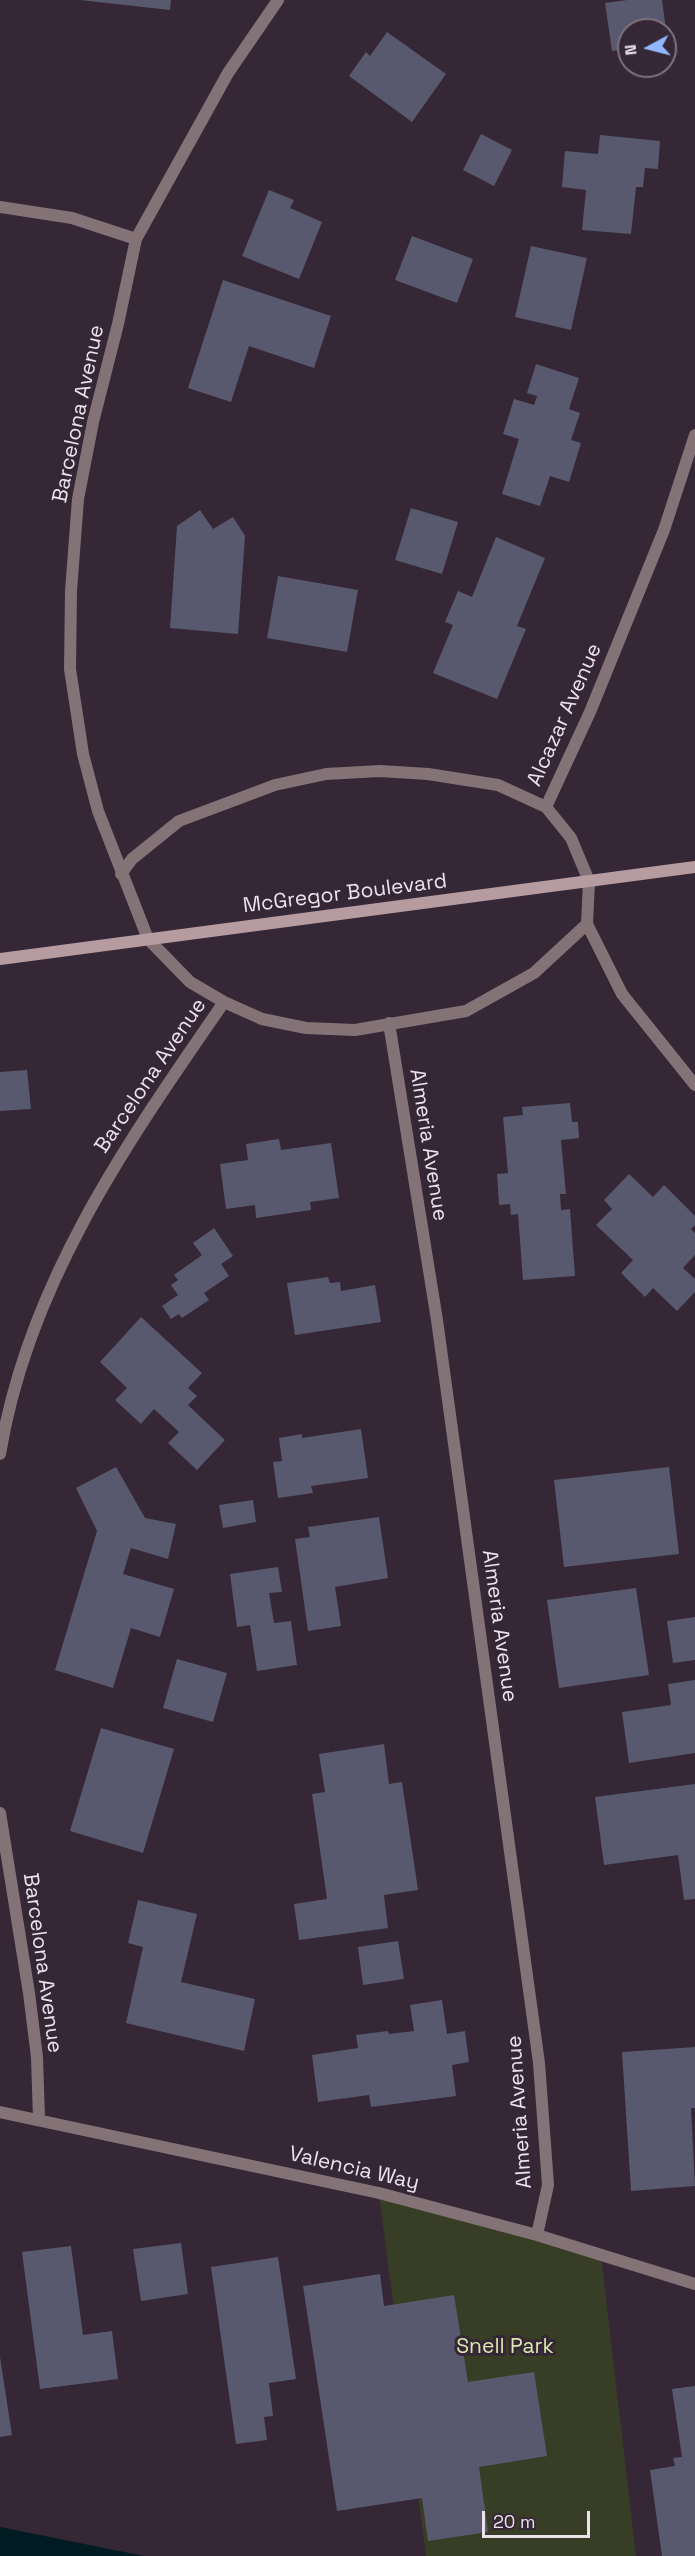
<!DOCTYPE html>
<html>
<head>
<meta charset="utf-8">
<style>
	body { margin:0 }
	#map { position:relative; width:695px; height:2556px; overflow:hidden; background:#352736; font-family:"Space Grotesk",sans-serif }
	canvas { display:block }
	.north { position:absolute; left:617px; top:18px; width:60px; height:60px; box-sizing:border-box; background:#352736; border:2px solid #7e727f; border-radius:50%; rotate:263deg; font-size:16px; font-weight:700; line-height:24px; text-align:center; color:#ebe2ec }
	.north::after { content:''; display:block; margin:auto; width:21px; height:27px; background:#91b8fd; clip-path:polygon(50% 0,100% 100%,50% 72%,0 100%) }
	.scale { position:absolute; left:482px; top:2511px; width:108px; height:27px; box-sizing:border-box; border:3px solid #ebe2ec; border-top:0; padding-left:8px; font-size:18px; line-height:21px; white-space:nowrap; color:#ebe2ec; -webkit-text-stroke:4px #352736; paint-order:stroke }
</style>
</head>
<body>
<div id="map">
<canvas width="695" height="2556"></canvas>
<div class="north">N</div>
<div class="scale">20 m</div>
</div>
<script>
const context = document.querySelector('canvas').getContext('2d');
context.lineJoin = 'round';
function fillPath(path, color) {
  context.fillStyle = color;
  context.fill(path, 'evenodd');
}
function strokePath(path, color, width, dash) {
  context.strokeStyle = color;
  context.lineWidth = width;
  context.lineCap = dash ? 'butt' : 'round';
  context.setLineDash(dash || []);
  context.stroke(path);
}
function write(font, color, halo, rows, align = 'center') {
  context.font = font + ' "Space Grotesk",sans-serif';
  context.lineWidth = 6;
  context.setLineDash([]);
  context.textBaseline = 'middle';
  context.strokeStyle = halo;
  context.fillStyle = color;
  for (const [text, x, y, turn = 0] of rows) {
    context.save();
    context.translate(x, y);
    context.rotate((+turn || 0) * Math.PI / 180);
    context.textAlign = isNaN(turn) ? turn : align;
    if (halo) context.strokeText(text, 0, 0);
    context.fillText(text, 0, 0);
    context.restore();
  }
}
fillPath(new Path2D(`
	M379 2194 601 2256 636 2556H426Z`), '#383e25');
fillPath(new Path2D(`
	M0 2527 144 2556H0Z`), '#001c22');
fillPath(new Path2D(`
	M80 0H171L170 10Z
	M627 0H662L666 30H629V49L612 51 605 3Z
	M387 32 446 74 412 122 349 76 366 52 370 56Z
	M481 134 512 150 494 186 463 170Z
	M600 135 660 141 658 169 645 168 643 187H636L631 234 582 230 586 190 562 187 565 151 598 154Z
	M269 190 294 200 290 208 322 222 299 279 242 256Z
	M412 236 473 259 457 303 395 280Z
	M531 246 587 258 571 330 515 317Z
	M223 280 331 316 314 368 249 346 231 402 188 388Z
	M536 364 579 378 569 409 580 413 571 440 581 443 569 482 550 476 540 506 502 494 519 439 503 434 514 399 534 405 537 396 527 393Z
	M411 508 458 522 442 574 395 560Z
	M200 510 213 529 233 517 245 536 238 634 170 628 177 526Z
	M496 537 545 558 517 626 526 629 497 699 433 673 453 625 445 622 458 591 472 597Z
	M278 576 358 590 347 652 267 638Z
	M27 1070 31 1109 0 1111V1072Z
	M570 1103 572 1122H578L579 1138 561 1140 566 1194H560L561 1210 570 1209 575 1276 523 1280 518 1214 511 1215 510 1204 499 1205 497 1174 508 1173 503 1117 523 1115 522 1107Z
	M279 1139 281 1150 331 1143 339 1198 310 1202 311 1210 256 1218 255 1205 226 1209 220 1164 248 1160 246 1144Z
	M629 1174 653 1197 664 1185 695 1216V1225L691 1229 695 1233V1255L683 1268 695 1279V1292L677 1311 653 1288 645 1297 621 1273 633 1260 596 1225 612 1209 604 1200Z
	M214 1228 233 1256 221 1264 229 1276 204 1293 209 1300 182 1318 179 1314 171 1319 162 1306 178 1295 171 1285 178 1280 174 1275 202 1255 193 1243Z
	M328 1277 330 1283 340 1282 341 1291 375 1285 381 1322 295 1335 287 1283Z
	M141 1317 202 1373 188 1388 197 1396 188 1405 225 1440 197 1470 168 1443 179 1432 154 1409 141 1424 115 1400 127 1388 100 1362Z
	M361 1429 368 1478 311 1486 313 1493 278 1498 273 1462 282 1461 279 1438 302 1434V1438Z
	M116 1467 145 1518 176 1524 168 1559 131 1548 123 1574 174 1589 160 1637 131 1628 113 1688 55 1670 97 1531 76 1488Z
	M669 1467 679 1554 564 1567 554 1480Z
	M253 1500 256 1522 223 1528 219 1505Z
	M379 1517 388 1578 335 1587 341 1626 308 1631 295 1539 310 1537 308 1527Z
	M278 1567 282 1592 269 1593 274 1623 291 1621 297 1665 257 1671 250 1625 237 1627 230 1574Z
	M636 1588 649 1675 559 1688 547 1600Z
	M695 1617V1660L673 1663 667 1621Z
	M177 1659 227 1673 213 1722 163 1708Z
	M695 1680V1753L629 1763 622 1712 671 1705 668 1684Z
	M101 1728 174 1749 143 1853 70 1831Z
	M384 1744 389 1784 402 1782 418 1890 384 1895 388 1928 299 1940 294 1904 327 1899 312 1794 325 1792 319 1754Z
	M695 1784V1899L684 1900 678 1855 604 1865 595 1797Z
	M138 1900 197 1914 181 1982 255 1999 244 2051 126 2023 143 1947 128 1943Z
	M398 1941 404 1979 363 1985 358 1947Z
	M442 2000 447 2034 465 2031 469 2062 452 2065 456 2096 371 2107 369 2095 318 2102 312 2055 358 2048 356 2035 388 2031 389 2034 414 2031 410 2005Z
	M695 2047V2108H691L695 2186 631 2191 622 2052Z
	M181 2243 188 2294 141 2301 133 2249Z
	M71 2246 83 2335 112 2331 118 2379 40 2389 22 2252Z
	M278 2257 296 2379 269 2383 273 2416 264 2417 267 2440 236 2444 211 2267Z
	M380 2274 384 2306 454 2295 468 2382 534 2372 547 2456 479 2467 488 2532 428 2541 422 2498 337 2511 303 2286Z
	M0 2357 12 2435 0 2437Z
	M695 2386V2556H662L650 2470 675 2466 673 2458 682 2457 672 2389Z`), '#58596e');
strokePath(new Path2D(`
	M278 0 228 73 136 239 118 324 93 422 78 499 71 591 70 669 83 754 98 811 148 939 190 982 224 1002 262 1019 306 1028 355 1030 466 1011 534 973 587 924
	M0 207 72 218 136 239
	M695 435 664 530 590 712 546 807 571 838 589 881 587 924 622 994 695 1085
	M121 874 132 859 179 821 275 785 326 774 380 771 428 774 498 785 546 807
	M389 1023 437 1320 539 2063 548 2185 537 2235
	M0 1454C28 1283 128 1141 224 1002
	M0 1813 29 1993 37 2057 39 2119
	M0 2112 379 2193 537 2235 695 2284`), '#847376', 12);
strokePath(new Path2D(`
	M0 959 695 867`), '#b69ba0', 12);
write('21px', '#ebe2ec', '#352736', [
	["Barcelona Avenue",79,414,-78],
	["Alcazar Avenue",565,715,-66],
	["McGregor Boulevard",345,894,-7],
	["Barcelona Avenue",151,1076,-56],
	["Almeria Avenue",428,1145,81],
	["Almeria Avenue",499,1626,82],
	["Barcelona Avenue",42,1963,82],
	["Almeria Avenue",520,2112,-94],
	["Valencia Way",354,2169,13]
]);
write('21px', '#dae8af', '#352736', [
	["Snell Park",505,2347]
]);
</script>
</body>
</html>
